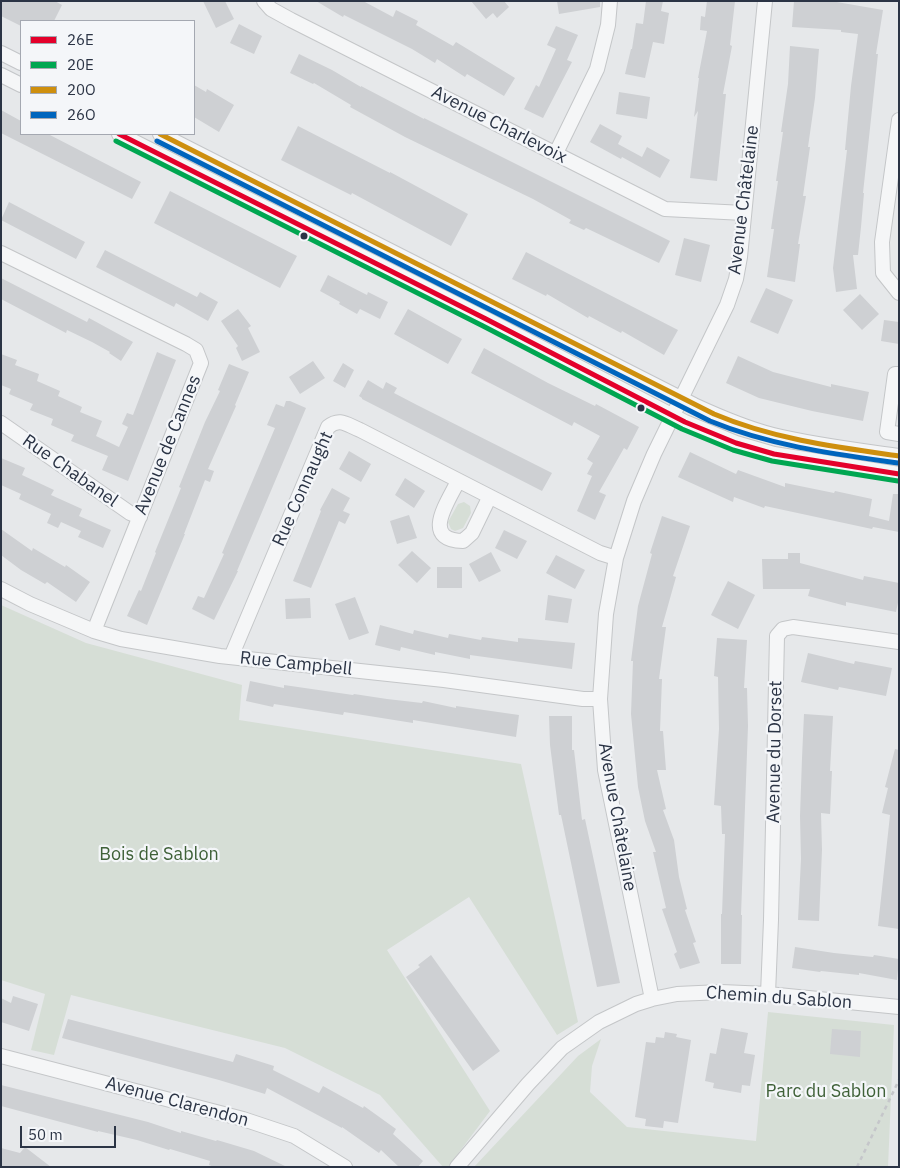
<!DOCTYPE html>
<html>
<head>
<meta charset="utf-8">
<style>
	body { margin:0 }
	#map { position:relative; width:900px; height:1168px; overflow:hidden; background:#e6e8ea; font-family:"IBM Plex Sans",sans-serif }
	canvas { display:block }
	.frame { position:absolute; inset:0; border:2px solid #2b3445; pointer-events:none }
	.legend { position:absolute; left:20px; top:20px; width:175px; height:115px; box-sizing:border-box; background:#f4f6f9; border:1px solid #a4a8b1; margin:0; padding:6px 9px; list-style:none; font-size:15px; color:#2b3445 }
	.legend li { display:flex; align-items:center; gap:10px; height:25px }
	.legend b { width:25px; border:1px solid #a4a8b1 }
	.scale { position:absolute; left:20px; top:1126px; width:96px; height:22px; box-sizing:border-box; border:2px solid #2b3445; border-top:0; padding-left:6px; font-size:15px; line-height:18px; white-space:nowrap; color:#2b3445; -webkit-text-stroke:4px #f4f6f9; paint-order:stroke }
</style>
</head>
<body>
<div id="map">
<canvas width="900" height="1168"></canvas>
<div class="frame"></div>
<ul class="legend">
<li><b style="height:6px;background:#e4002b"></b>26E</li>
<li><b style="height:6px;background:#00a651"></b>20E</li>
<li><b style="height:6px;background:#ce8f0e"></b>20O</li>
<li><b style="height:6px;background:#0065bd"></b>26O</li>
</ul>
<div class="scale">50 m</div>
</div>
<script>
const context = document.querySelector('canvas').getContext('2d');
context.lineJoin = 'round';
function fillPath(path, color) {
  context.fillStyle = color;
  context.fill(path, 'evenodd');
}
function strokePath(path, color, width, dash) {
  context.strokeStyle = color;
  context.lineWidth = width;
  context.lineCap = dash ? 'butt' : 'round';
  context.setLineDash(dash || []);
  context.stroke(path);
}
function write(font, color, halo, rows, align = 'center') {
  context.font = font + ' "IBM Plex Sans",sans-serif';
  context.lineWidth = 4.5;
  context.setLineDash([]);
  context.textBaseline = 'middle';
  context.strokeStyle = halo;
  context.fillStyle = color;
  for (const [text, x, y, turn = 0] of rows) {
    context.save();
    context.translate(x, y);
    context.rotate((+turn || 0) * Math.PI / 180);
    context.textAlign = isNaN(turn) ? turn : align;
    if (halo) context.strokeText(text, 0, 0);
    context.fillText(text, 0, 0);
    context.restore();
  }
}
fillPath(new Path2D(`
	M464 502 470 506 471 513 463 528 455 531 451 529 448 522 458 504Z
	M1 605 86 643 242 685 239 720 521 764 578 1022 557 1035 469 897 387 950 490 1111 448 1167H443L380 1095 285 1048 71 995 54 1055 31 1050 45 994 1 980Z
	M768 1012 894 1025 888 1167H474L578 1056 601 1039 592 1066 590 1092 627 1127 756 1141Z`), '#d6ded6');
fillPath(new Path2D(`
	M1 1H55L62 5 54 21H21V26L1 16Z
	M203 1H225L234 19 216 28Z
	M316 1H363L393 17 396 10 418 21 416 25 453 46 456 42 515 78 504 96 467 74 465 77 437 59 435 63 412 49 344 15 343 17Z
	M471 1H504L509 7 497 18 493 13 486 19Z
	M557 1H600V7L559 14Z
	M646 1H663L661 11 669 13 664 44 653 42 645 78 625 74 631 49H632L636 23 643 24Z
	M707 1H735L730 45 732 46 723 94H726L717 181 690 178 698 111 694 117 699 78H698L707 31 700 30 701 16 705 17Z
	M794 1H831L883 10 876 54H878L863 193H864L861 227 858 255H853L857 289 836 292 833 268 847 150H845L851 86 858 34 841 32V30L792 27Z
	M239 24 262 36 254 54 230 43Z
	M556 26 578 35 567 60 572 62 543 118 524 109 536 85 539 87 556 49 547 45Z
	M790 46 819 49 815 98 808 147H810L803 196H806L798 244H800L795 282 767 277 774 229H771L778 181H776L783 132H781L788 84Z
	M299 54 332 70 361 87V86L424 119V118L670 241 659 263 586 228 584 230 569 223 571 220 533 199 405 137 350 107 351 105 314 83 313 84 290 73Z
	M194 85 206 92 207 89 234 105 219 132 194 117Z
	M619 92 650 97 647 119 616 114Z
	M1 110 21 121V134H48L141 182 132 199 1 133Z
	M600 124 622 136 618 144 642 157 647 147 670 160 660 178 622 157 621 159 590 142Z
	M298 126 390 173V172L468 214 451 246 352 193 351 195 281 160Z
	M170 191 297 256 280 288 154 223Z
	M9 202 85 242 76 259 1 220Z
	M684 238 710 245 701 282 675 275Z
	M105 250 197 297 200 292 218 302 208 321 176 303 174 307 96 267Z
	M526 252 678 330 664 355 622 331 621 333 589 316 588 318 547 294 546 296 512 279Z
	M328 275 367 295 368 292 388 302 380 319 360 309 357 314 339 304 340 302 320 291Z
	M1 278 87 322 89 318 133 342 121 361 109 353 110 352 92 342 67 330 66 333 1 299Z
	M766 288 793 300 778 334 750 322Z
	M860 294 879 314 862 330 843 310Z
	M238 309 251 326 248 328 260 352 242 361 236 348 238 346 221 321Z
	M408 309 462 339 448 364 394 334Z
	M884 320 899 322V344L881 341Z
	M484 348 548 383 595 406 596 404 639 427 627 450 624 448 599 492 606 495 595 520 577 511 592 476 587 474 593 463 587 459 600 436 574 422 572 426 471 373Z
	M157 352 176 360 128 481 102 470 108 456 71 441 74 435 51 425 53 419 30 410 33 404 9 394 11 389 1 385V354L17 360 15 365 39 374 37 381 60 391 58 396 82 407 80 412 102 421 96 436 119 447 128 427 122 424 127 413 133 415Z
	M738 356 773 372 831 387V384L869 392 863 421 812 411 759 398 726 383Z
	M313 361 325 378 300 394 289 377Z
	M343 363 354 370 345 388 333 381Z
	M229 364 249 372 235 405 236 406 208 469 214 471 210 482 205 480 184 534H185L147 625 127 616 139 590 141 591 156 553 155 552 181 488 179 487 205 422 220 391 218 390Z
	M368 380 383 389 386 382 397 388 394 393 417 405 552 473 542 491 362 399V398L359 396Z
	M286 401H290L306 408 237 571H238L214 620 192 609 198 596 204 598 224 554 222 553 275 428 267 425 276 404 284 407Z
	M349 451 371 464 361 482 339 469Z
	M690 452 736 474 738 470 785 487V483L834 493 835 491 872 499 869 516 889 521 893 494H899V532L873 527 872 529 765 506 764 508 734 497 733 502 678 477Z
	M1 458 25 468 22 475 54 490 51 495 82 509 79 516 111 530 103 548 78 537 81 531 61 522 58 528 47 523 51 514 19 499 21 494 1 485Z
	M405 478 425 491 414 508 395 495Z
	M332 488 350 498 343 511 350 514 345 524 339 521 311 588 293 581 321 511 320 510Z
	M409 515 417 538 397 544 390 521Z
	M662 516 690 526 673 576 676 577 662 627H666L659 679H662L660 731H663L666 770H657L666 809 663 810 674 840 679 877 687 909 685 910 696 942 693 943 700 963 680 969 674 954 677 952 662 909 666 908 653 852H656L645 821 638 787 631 714 633 661H631L638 606 652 554 650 553Z
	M1 529 32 551 33 548 65 567 66 565 90 582 76 602 47 582 45 584 21 570 1 555Z
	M504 530 527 541 517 559 495 548Z
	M412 551 431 568 417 583 398 565Z
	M491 552 501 571 479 582 469 564Z
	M788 553H800V563L826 570 863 580 864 576 899 583V598L896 612 846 602V606L808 596 810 589H763L762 559H788Z
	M556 555 585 570 575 589 546 573Z
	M437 567H462V588H437Z
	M728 581 755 595 738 629 711 615Z
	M548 595 572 599 568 623 545 620Z
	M355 597 369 633 349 640 335 604Z
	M310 598 311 618 286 619 285 599Z
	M380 625 413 634 414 630 448 638 449 634 481 640 482 637 518 642V638L575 643 572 669 470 655V659L435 652V655L401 647 400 651 375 645Z
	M717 638 747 640 744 688H747L748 726 741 915H742L741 964H721V914H722L725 834H722L721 806 714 805 719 729 718 677 714 676Z
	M808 653 854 664 855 661 892 668 886 696 839 687 838 690 801 682Z
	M250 681 284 688V685L353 695 354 694 387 699 422 703 423 701 456 708V706L519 715 516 737 413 720V723L344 712 343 715 274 704 273 707 246 701Z
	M804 714 833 716 830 771H832L830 814 821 813 822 850 819 921 798 920 801 859 800 816 802 758Z
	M549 716H572V750H574L582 820 585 819 620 983 597 987 561 815H559L550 745Z
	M895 749 899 750V929L878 926 890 815 882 813 888 788 885 787Z
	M795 947 834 953 873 957 874 955 899 959 897 980 859 973V975L821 971 820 972 792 968Z
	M431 955 500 1051 473 1071 406 977 420 967 418 965Z
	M13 996 38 1004 29 1031 1 1022V998L11 1003Z
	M68 1019 233 1062 236 1054 274 1066 273 1070 319 1093 323 1086 363 1108 364 1106 396 1129 393 1134 423 1161 418 1167H399L381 1150 379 1153 342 1127V1128L267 1088 265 1094 219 1080 62 1038Z
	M721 1028 748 1033 744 1053 755 1055 750 1086 742 1085 741 1093 713 1088 714 1083 705 1081 710 1053 716 1054Z
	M832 1029 861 1031 860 1057 830 1054Z
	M665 1032 677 1034 676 1037 691 1040 678 1123 664 1121 663 1128 645 1126 646 1119 635 1117 646 1042 655 1043 656 1037 664 1038Z
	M1 1085 148 1122 181 1133V1131L216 1141 217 1140 254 1151 287 1167H214L209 1165 210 1161 170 1149 169 1150 137 1140 98 1131V1132L1 1106Z
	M25 1147 51 1167H1V1148L20 1153Z`), '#ced0d3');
const minor = new Path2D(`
	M264 1 271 9 291 20 665 209 744 213
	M1 53 21 63
	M1 75 21 85
	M899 120 882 242 883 273 899 293
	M119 134 486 319 685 422 736 443 774 454 899 474
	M160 134 694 405C720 417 746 428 773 435 814 445 857 450 899 456
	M556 153 597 69 608 25 610 1
	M1 253 186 344 196 350 201 363 94 631
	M899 374H895L887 432 899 434
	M1 423 130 513 140 517
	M458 481C448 502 420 540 463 541L472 533 489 498
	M1 589 30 604 94 631 121 639 220 656 444 680 583 699H600
	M231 657 328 427C340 417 347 425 360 430L600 553 616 558
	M768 994 771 920 777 636 783 629 793 627 899 642
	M652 999 605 770 600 699 606 614 616 558 634 501 654 454 727 305 736 279 740 257 765 1
	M1 1056 243 1119 294 1136 345 1167
	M457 1167 528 1084 562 1048 599 1022 636 1004 652 999 677 994 721 992 768 994 899 1007`);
strokePath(minor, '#c4c6c8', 16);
strokePath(new Path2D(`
	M857 1167 899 1080`), '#c5c6ca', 2.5, [4, 4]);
strokePath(minor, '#f5f6f7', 14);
strokePath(new Path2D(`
	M119 134 486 319 685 422 736 443 774 454 899 474`), '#e4002b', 5);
strokePath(new Path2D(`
	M116 141 483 326 682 429 733 450 772 461 898 481`), '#00a651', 5);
strokePath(new Path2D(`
	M160 134 714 414C773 439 835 447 899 456`), '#ce8f0e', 5);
strokePath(new Path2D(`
	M157 141 710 421C771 446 834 454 898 463`), '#0065bd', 5);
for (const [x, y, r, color] of [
	[304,236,4.5,"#2b3445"],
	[641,408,4.5,"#2b3445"]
]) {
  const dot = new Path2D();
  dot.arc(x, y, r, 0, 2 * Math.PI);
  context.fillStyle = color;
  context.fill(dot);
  strokePath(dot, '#f4f6f9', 2);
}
write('18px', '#2b3445', '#f4f6f9', [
	["Avenue Charlevoix",499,125,27],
	["Avenue Châtelaine",744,200,-83],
	["Avenue de Cannes",168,445,-68],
	["Rue Chabanel",70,471,35],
	["Rue Connaught",303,489,-66],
	["Rue Campbell",296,664,6],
	["Avenue du Dorset",775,752,-89],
	["Avenue Châtelaine",617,817,80],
	["Chemin du Sablon",779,998,4],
	["Avenue Clarendon",177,1102,15]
]);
write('18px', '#3f6138', '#f4f6f9', [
	["Bois de Sablon",159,855],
	["Parc du Sablon",826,1092]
]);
</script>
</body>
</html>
